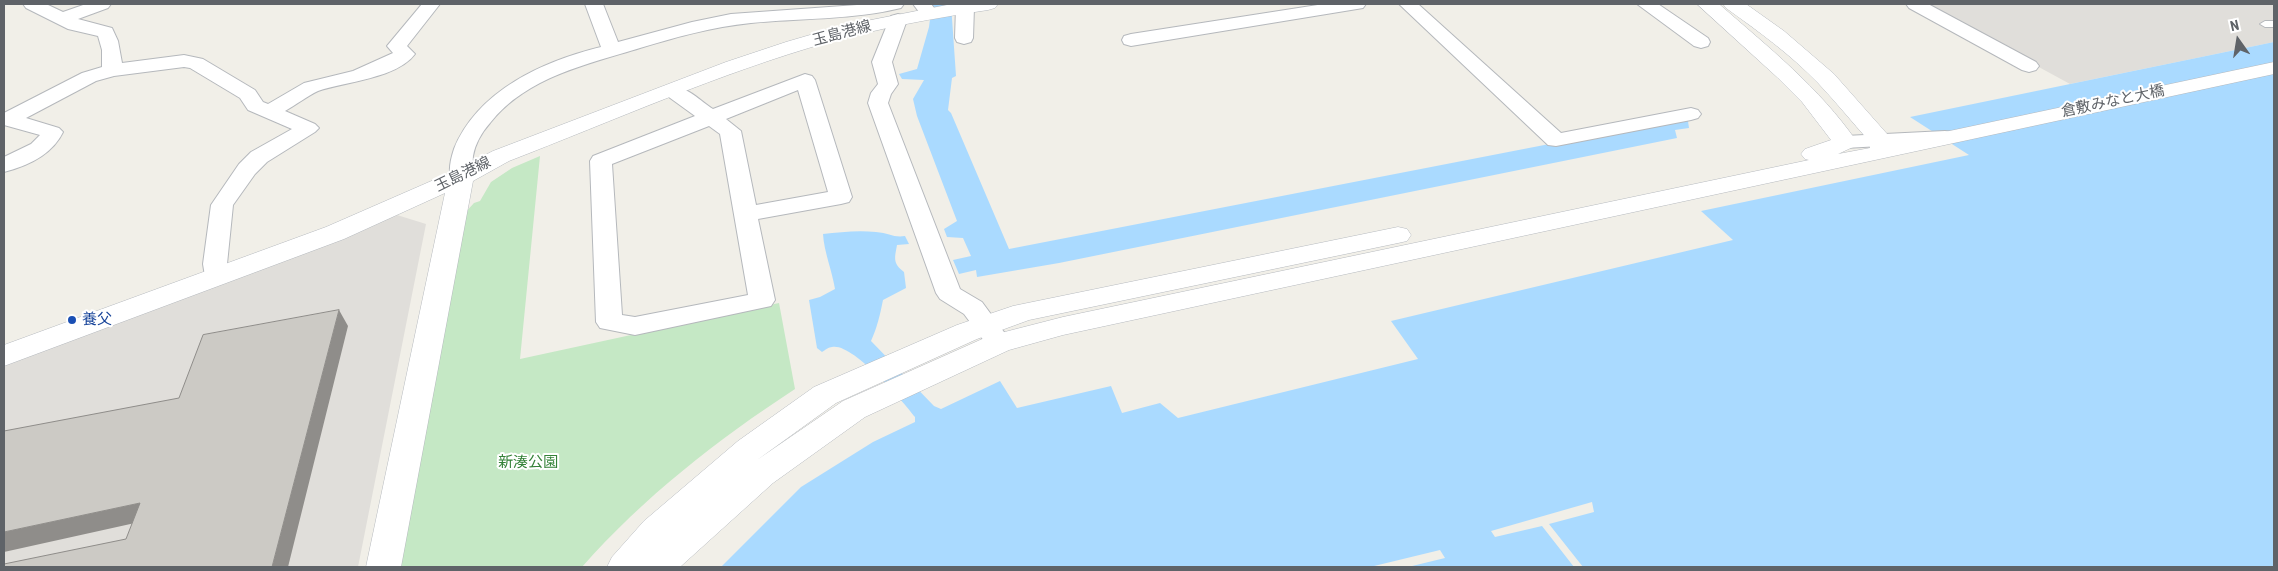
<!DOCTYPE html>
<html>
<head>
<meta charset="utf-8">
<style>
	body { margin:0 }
	#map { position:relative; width:2278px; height:571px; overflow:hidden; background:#f1efe8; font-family:"Roboto Condensed",sans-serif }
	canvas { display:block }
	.frame { position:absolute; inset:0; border:5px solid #5f6368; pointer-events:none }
	.north { position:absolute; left:2213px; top:15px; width:50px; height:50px; -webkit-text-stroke:4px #fff; paint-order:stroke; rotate:347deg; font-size:14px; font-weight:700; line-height:20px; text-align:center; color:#5f6368 }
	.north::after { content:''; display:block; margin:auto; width:18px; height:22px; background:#5f6368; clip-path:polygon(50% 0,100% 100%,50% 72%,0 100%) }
</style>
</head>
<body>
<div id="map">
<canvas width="2278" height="571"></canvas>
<div class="frame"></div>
<div class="north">N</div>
</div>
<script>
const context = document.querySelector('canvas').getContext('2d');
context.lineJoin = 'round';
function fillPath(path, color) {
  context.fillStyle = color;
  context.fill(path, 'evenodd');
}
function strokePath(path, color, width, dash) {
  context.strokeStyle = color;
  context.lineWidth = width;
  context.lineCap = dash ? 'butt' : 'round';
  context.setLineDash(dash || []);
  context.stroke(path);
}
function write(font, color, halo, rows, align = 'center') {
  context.font = font + ' "Roboto Condensed","Noto Sans JP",sans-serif';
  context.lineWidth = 4;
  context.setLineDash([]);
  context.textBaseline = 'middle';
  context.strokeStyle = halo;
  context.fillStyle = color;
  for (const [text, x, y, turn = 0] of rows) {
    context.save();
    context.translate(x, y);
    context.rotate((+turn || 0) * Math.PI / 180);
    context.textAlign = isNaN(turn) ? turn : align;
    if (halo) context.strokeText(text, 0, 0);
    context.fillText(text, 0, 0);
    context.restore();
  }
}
fillPath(new Path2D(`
	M1923 4H2274V42L2070 84Z
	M397 215 426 224 358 567H4V363Z`), '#e0deda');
fillPath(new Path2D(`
	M540 156 520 359 779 303 795 389C717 440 644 497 582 567H399L463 215 474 203 480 201 491 182 512 168Z`), '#c5e8c5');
fillPath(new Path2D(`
	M932 4H951L956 76 952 78 948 110 951 113 1009 249 1673 120 1688 121 1689 128 1675 130 1677 138 1059 263 977 277 976 270 959 274 953 260 971 256 963 238 947 237 944 229 957 221 917 116 913 99 924 80 902 79 899 74 917 69 929 27Z
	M2274 42V567H721L801 487 873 442 915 422V417C903 401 852 342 832 347 829 347 825 350 822 352L817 348 809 300 820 297 835 289C832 270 824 252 823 234 840 232 859 230 876 232 889 233 894 238 905 236L909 244 897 245C895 257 892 263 904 272L906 288 883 300C880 315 877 328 871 341L934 406 941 409 1000 381 1017 408 1111 386 1122 413 1160 403 1178 418 1418 359 1391 321 1733 240 1701 211 1969 155 1910 117Z`), '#aadaff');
fillPath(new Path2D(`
	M1592 502 1594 512 1549 524 1583 567H1574L1542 526 1495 537 1491 531Z
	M1440 550 1445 558 1408 567H1370Z`), '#f1efe8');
const lane = new Path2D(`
	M2274 21V27H2265L2260 24 2265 21Z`);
const street = new Path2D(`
	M23 4H46L63 12 86 4H111L108 8 78 19 112 28 118 41 122 63 184 55 203 59 255 90 263 102 268 104 304 83 353 71 393 53 387 46 422 4H440L407 46 415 54C398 78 344 82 318 91 307 96 296 105 285 111L315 124 319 128 315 132 267 162 255 174 233 205 227 264 229 276 226 281 217 284 208 281 205 276 203 264 211 205 239 164 251 152 292 129 248 110 240 98 190 68 184 67 114 76 96 81 26 118 59 128 63 132C52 155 27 166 4 172V157L31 144 40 135 4 125V113L82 73 102 67V50L98 36 68 29 26 8Z
	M585 4H603L618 42 692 22 731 14 871 4H904L901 8C852 20 801 18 751 23 712 27 677 37 640 48 588 64 526 77 490 123 482 132 475 144 473 156 472 165 474 174 469 182L461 184 453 182C447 173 451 158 454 149 478 90 544 61 601 47Z
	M913 4H931L938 13 935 17C923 20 920 13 913 4Z
	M954 4H972L974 7 973 38 971 42 964 44 957 42 955 38 956 7Z
	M1324 4H1366L1363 8 1357 9 1131 46 1124 44 1122 40 1124 36 1131 34Z
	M1399 4H1418L1561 133 1691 108 1698 110 1701 114 1698 118 1691 120 1556 146 1548 145Z
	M1637 4H1658L1708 38 1710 42 1708 46 1701 48 1694 46Z
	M1906 4H1928L2036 62 2039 66 2036 70 2029 72 2022 70 1909 8Z
	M898 14 905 16 907 20 892 62 898 84 891 94 888 103 960 289 982 302 1012 343 1008 349 999 352 990 349 964 314 940 299 936 293 868 103 871 93 878 84 872 62 889 20 891 16Z
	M805 74 812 76 815 80 852 197 849 202 841 204 758 219 775 300 771 306 635 335 600 328 596 322 590 161 593 156 695 116 666 95 663 91 666 87C683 82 699 100 713 109ZM798 90 828 192 756 205 741 131 726 119ZM709 126 720 134 748 295 635 317 622 315 612 164Z
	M1945 131 1953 132 1956 137 1953 142 1845 148 1837 147 1834 142 1837 137 1845 136Z`);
const secondary = new Path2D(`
	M952 4H998L995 8 988 10C934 18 881 28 829 42 720 73 615 120 509 161L473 181 401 567H366L445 193 344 239 4 366V345L326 227 452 172 493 151 726 62 786 42 841 26Z
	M1697 4H1719C1768 47 1819 87 1857 142L1853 147 1838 154 1870 148 1869 141C1852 122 1836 102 1818 83 1790 54 1758 31 1726 8L1723 4H1746L1784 31 1834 74 1888 135 1893 143 2274 62V74L1063 335 1009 350 865 417 773 483 680 567H607L612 557 644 521 738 441 814 387 957 325 1013 306 1398 227 1407 229 1411 235 1407 241 1398 243 1029 320 977 339 836 403 757 460 843 401 989 336 1063 317 1809 160 1805 159 1801 154 1805 149 1831 140 1802 102 1778 78Z`);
strokePath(lane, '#b5b8bc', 2);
strokePath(street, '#b5b8bc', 2);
strokePath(secondary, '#b6babf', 1);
fillPath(lane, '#fff');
fillPath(street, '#fff');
fillPath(secondary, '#fff');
fillPath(new Path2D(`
	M339 310 348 326 288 567H272Z
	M140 503 153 519 4 552V532Z`), '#8f8d8a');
const building = new Path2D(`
	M339 310 272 567H4V564L126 539 140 503 4 532V431L179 398 203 335Z`);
fillPath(building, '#cccac5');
strokePath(building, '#8f8d8a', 1);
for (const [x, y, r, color] of [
	[72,320,5,"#1a4fb4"]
]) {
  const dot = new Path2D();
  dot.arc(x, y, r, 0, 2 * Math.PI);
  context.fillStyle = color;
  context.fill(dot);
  strokePath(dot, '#fff', 2);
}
write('15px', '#5f6368', '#fff', [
	["玉島港線",842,34,-15],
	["倉敷みなと大橋",2113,102,-12],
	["玉島港線",463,175,-26]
]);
write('15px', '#164399', '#fff', [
	["養父",82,320]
], 'left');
write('15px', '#348238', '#fff', [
	["新湊公園",528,463]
]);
</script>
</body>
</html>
